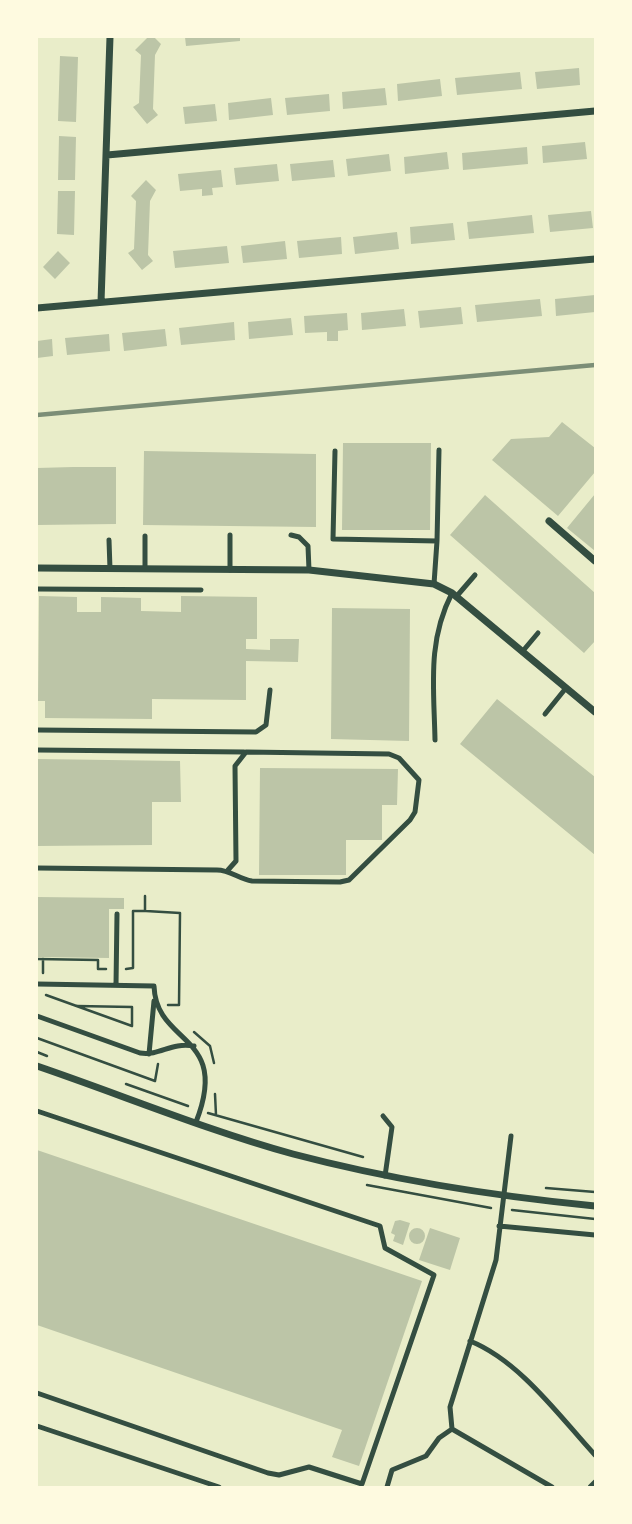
<!DOCTYPE html>
<html>
<head>
<meta charset="utf-8">
<style>
	body { margin:0 }
	#map { position:relative; width:632px; height:1524px; overflow:hidden; background:#e9edc9; font-family:"Exo 2",sans-serif }
	canvas { display:block }
	.frame { position:absolute; inset:0; border:38px solid #fefae0; pointer-events:none }
</style>
</head>
<body>
<div id="map">
<canvas width="632" height="1524"></canvas>
<div class="frame"></div>
</div>
<script>
const context = document.querySelector('canvas').getContext('2d');
context.lineJoin = 'round';
function fillPath(path, color) {
  context.fillStyle = color;
  context.fill(path, 'evenodd');
}
function strokePath(path, color, width, dash) {
  context.strokeStyle = color;
  context.lineWidth = width;
  context.lineCap = dash ? 'butt' : 'round';
  context.setLineDash(dash || []);
  context.stroke(path);
}
fillPath(new Path2D(`
	M148 37H154L161 44 155 55 153 109 158 115 147 124 133 107 139 103 141 55 135 50Z
	M185 37H240V41L186 46Z
	M60 56 78 57 76 122 58 121Z
	M579 68 580 85 537 89 535 72Z
	M520 72 522 89 457 95 455 78Z
	M440 79 442 96 398 101 397 84Z
	M385 88 387 105 343 109 342 92Z
	M329 94 330 111 287 115 285 98Z
	M271 98 273 115 229 120 228 103Z
	M215 104 217 121 185 124 183 107Z
	M59 136 76 137 75 180H58Z
	M585 142 587 159 543 163 542 146Z
	M527 147 528 164 463 170 462 153Z
	M447 152 449 169 405 174 404 157Z
	M389 154 391 171 348 176 346 159Z
	M333 160 335 177 292 181 290 164Z
	M277 164 279 181 236 185 234 168Z
	M221 170 223 187 212 188 213 195 202 196V189L180 191 178 174Z
	M146 180 156 190 150 201 148 255 153 261 142 270 128 253 134 249 136 201 131 196Z
	M58 191H75L74 235 57 234Z
	M591 211 593 228 550 232 548 215Z
	M532 215 534 233 469 239 467 222Z
	M453 223 455 240 411 244 410 227Z
	M397 232 399 249 355 254 353 237Z
	M341 237 342 254 299 258 297 241Z
	M285 241 287 259 243 263 241 246Z
	M227 246 229 263 175 268 173 251Z
	M58 251 70 263 55 279 43 267Z
	M595 295V312L556 316 555 299Z
	M540 299 542 316 477 322 475 305Z
	M461 307 463 324 420 328 418 311Z
	M404 309 406 326 362 330 361 313Z
	M347 313 348 330 338 331V341H327V332L305 333 304 316Z
	M291 318 293 335 249 339 248 322Z
	M234 322 235 340 181 345 179 328Z
	M165 329 167 346 124 351 122 333Z
	M109 334 110 351 67 355 65 338Z
	M52 339 53 356 37 358V341Z
	M562 422 595 448V472L558 516 492 460 511 439 549 437Z
	M343 443H431L430 530H342Z
	M144 451 316 454V527L143 525Z
	M73 467H116V524L37 525V468Z
	M595 494V551L567 528Z
	M485 495 595 593V641L584 653 450 535Z
	M39 596 77 597V612H101V597L141 598V611L181 612V596L257 597V639H246V649L270 650V639H299L298 662 246 661V700L152 699V719L45 718V701H38Z
	M332 608 410 609 409 741 331 739Z
	M497 699 595 777V855L460 744Z
	M37 759 180 761 181 802H152V845L37 846Z
	M260 768 398 769 397 805H382V840H346V875H259Z
	M37 897 124 898V909H109V958L37 957Z
	M37 1150 422 1281 359 1466 332 1457 342 1430 37 1325Z
	M400 1220 410 1223 403 1245 393 1241 395 1235 391 1233 395 1221Z
	M409 1236a8 8 0 1 1 16 0a8 8 0 1 1-16 0Z
	M430 1228 460 1238 450 1270 419 1260Z`), '#bcc5a7');
strokePath(new Path2D(`
	M146 911 180 913 179 1005H168
	M37 959 98 960V969H106
	M126 969 133 968V911H145V896
	M43 973V959
	M46 995 132 1026V1007L77 1006
	M194 1032 210 1046 214 1063
	M37 1038 155 1081 158 1064
	M37 1052 47 1056
	M126 1084 188 1106
	M215 1094 216 1115
	M208 1113 363 1157
	M367 1185 491 1208
	M546 1188 595 1192
	M512 1210 595 1219`), '#344e41', 2.5);
strokePath(new Path2D(`
	M335 451 333 539 437 541 439 450
	M291 535 299 537 308 546 309 570
	M109 540 110 569
	M145 569V536
	M230 570V535
	M434 584 437 541
	M37 589 201 590
	M456 597 475 575
	M522 652 538 633
	M545 714 566 688
	M37 730 256 732 266 725 270 690
	M435 740C434 687 427 642 452 593
	M37 750 244 752
	M37 868 217 870C230 870 239 879 252 881L340 882 349 880 410 820 415 812 419 780 399 758 389 754 246 752 235 766 236 861 228 870
	M37 984 154 986C156 1046 231 1033 196 1122
	M116 985 117 914
	M37 1016 140 1053C161 1056 170 1042 194 1046
	M149 1054 154 1001
	M37 1111 380 1226 385 1248 434 1275 362 1484 309 1467 279 1475 268 1473 37 1393
	M383 1116 392 1127 385 1176
	M511 1136 496 1260 450 1407 452 1429 552 1487
	M499 1226 595 1235
	M470 1341C520 1361 560 1417 595 1455
	M37 1426 219 1487
	M387 1487 392 1470 426 1456 439 1438 452 1429
	M590 1487 595 1482`), '#344e41', 5);
strokePath(new Path2D(`
	M107 155 595 111
	M101 302 110 37
	M37 308 595 259
	M549 521 595 561
	M37 568 309 570 434 584 452 593 595 712
	M37 1066C122 1095 206 1130 293 1154 392 1180 493 1196 595 1206`), '#344e41', 7);
strokePath(new Path2D(`
	M37 415 595 365`), '#7c8e77', 4.5);
</script>
</body>
</html>
